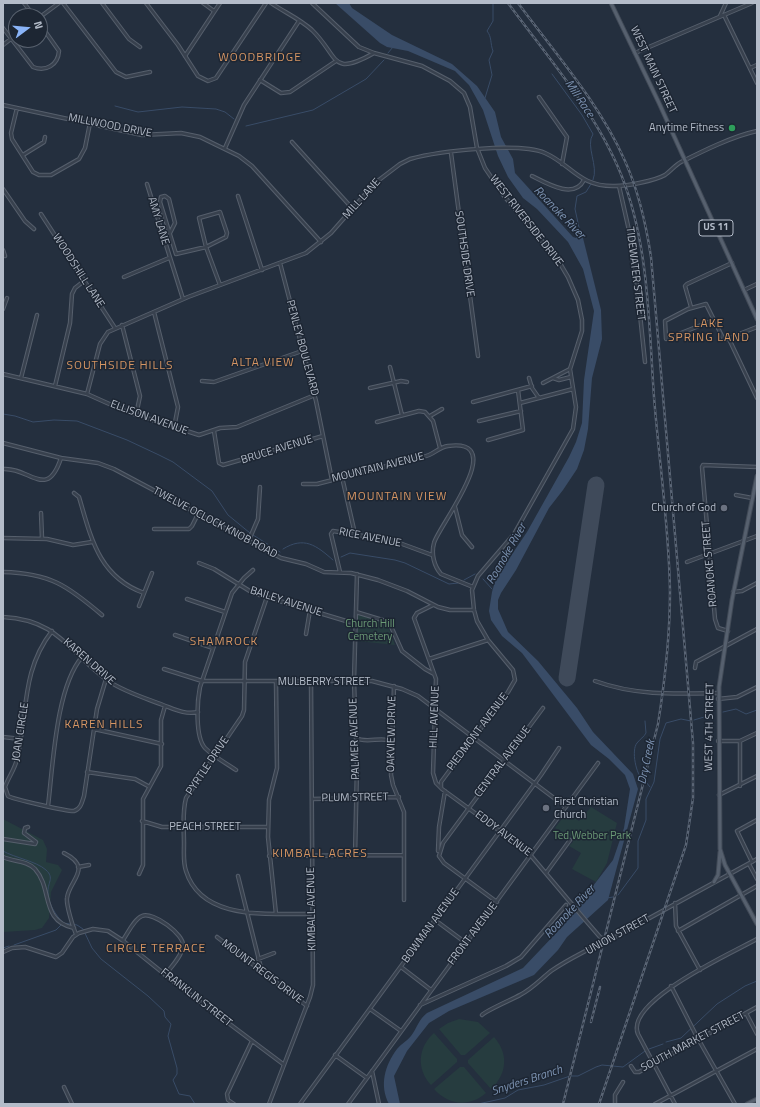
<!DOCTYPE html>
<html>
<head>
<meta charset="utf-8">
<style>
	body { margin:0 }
	#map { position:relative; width:760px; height:1107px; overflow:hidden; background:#242f3e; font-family:"Titillium Web",sans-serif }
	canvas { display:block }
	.frame { position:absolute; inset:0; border:4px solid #b4bcc9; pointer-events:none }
	.north { position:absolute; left:8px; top:8px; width:40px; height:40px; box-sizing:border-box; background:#1d2633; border:1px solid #59626f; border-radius:50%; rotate:74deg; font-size:11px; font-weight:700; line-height:16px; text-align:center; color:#b4bcc9 }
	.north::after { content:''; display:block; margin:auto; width:14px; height:18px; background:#8ab4f8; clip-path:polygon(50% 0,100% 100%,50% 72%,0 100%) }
</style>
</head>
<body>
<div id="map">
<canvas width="760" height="1107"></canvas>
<div class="frame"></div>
<div class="north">N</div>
</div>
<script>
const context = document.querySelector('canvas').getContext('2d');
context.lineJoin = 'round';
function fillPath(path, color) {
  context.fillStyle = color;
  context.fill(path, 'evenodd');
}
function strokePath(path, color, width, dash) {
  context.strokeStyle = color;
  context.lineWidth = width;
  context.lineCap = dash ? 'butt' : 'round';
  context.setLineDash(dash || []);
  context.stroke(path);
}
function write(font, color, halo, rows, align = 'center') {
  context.font = font + ' "Titillium Web",sans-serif';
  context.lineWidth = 3;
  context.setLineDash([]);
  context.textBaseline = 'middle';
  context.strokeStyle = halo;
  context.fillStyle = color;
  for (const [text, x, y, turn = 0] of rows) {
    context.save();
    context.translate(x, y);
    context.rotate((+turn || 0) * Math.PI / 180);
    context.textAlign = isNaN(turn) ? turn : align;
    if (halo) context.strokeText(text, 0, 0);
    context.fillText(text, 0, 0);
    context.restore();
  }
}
fillPath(new Path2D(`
	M358 614 387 624 395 645 357 641Z
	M591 807 617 823 607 863 596 882 572 869 581 853 569 846 573 842 572 837 555 828 567 812 579 821Z
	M3 819 43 840 47 849 46 862 58 865 62 870 51 892 49 918 42 928 35 930 3 932Z
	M459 1019 478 1022 490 1033 465 1055H461L439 1029 448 1023Z
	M434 1033 457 1059V1062L431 1085C416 1069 418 1047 434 1033Z
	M494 1037C509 1054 507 1074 491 1089L468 1063V1060Z
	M460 1067H464L486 1093C470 1107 449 1106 434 1089Z`), '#263c3f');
fillPath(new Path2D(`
	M335 3H349L352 8 392 35 452 64 477 86 495 112 501 137 513 159 515 173 573 237 576 238 580 233 582 234 601 310 602 339 592 378 588 429 584 450 577 469 563 490 549 508 516 570 501 593 498 600V609L508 632 538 661 577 708 593 732 633 774 638 789 608 900 567 937 558 950 534 975 449 1011 429 1023 407 1051 394 1076 400 1104H389C379 1085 385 1065 397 1049 401 1044 407 1041 411 1036 417 1028 419 1019 427 1013L523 968 559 930 613 860 624 828 630 789 625 775 609 759 591 745 522 653 502 636 491 620 489 611 492 592 496 578 527 532 569 457 576 442 582 423 584 380 594 311 583 269 568 242 537 209 523 198 508 177 498 156 483 110 469 85 455 71 408 51 387 47 380 43Z`), '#394c67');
strokePath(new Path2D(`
	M388 53 393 47
	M552 74 582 115 593 134C585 146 599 166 593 180
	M485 98 492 75 489 60 493 51C490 43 492 37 487 31L493 21V3
	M115 106 138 112 182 107 216 109 225 112 234 119
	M246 126 313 110 366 79 384 60
	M580 232 575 209 577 196 586 192 591 184
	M3 414 15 416 33 422 54 420 77 421 127 440 159 455 173 462 212 491 228 515 250 533
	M253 535 280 552
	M283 549C304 536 316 545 333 560
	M341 557 350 553 395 560 405 563 449 584 458 583
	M483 579 492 589
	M464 580 475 574
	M723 712 736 709 746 714 757 710
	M694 720 711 715
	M643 780C636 775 631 750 637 743 640 739 644 737 646 733L645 721
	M646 782 650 787
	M3 851C15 858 36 861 46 870 55 878 47 883 48 893 49 905 55 914 63 923L77 925 83 929 92 948 101 959 148 996 164 1011 165 1017 171 1024 168 1036 177 1068V1074L173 1080 179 1094 190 1096 195 1104
	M618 895 638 868V841L646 820V799L654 782 660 739 666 723 681 719 691 721
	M607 898 613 897
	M14 945 56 930 61 925
	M3 948 9 946
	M666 1042 681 1038 717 1004 745 986 757 981
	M649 1049 663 1044
	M478 1104 505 1098 518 1090 544 1085 570 1076H578L596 1067 602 1065 623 1067 645 1051`), '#394c67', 1);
strokePath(new Path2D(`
	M567 678 596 485`), '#3f4a5a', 17);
const minor = new Path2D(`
	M24 3 34 16
	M63 3 116 72 126 77 150 72
	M102 3 129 39 140 47
	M146 3 178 45 198 76 208 81 216 78 266 3
	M203 3 214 11
	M271 3C284 12 300 19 312 30 339 56 330 78 374 53
	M312 3 359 47 374 53 422 66 450 81 464 93 470 107 477 148 485 168 504 196 558 260 568 277 578 300 582 320V331L570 369 576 407 573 429 514 534 478 576 472 590 474 610 477 621 488 640 513 670 515 680 508 692 441 782V787
	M724 15 757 83
	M720 16 726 3
	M40 17 59 3
	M3 28 33 67C46 72 58 65 59 51L40 24
	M3 45 16 35
	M635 53 752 3
	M185 56 220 3
	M750 68 757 65
	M260 80 281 93 290 92 336 61
	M539 97 567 137 562 164
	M3 105 142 135 181 133 200 137 239 156 252 166 321 242
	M17 108 11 133 12 139 33 172 39 175H51L79 159 85 148 90 123
	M292 142 352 208
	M225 148 244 105 299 21
	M451 153 478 356
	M23 155 44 142 45 137
	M532 176C546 183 574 200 584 180
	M147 184 183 299
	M619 186 633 248 645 362
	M3 189 25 221 34 229
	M238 196 262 270
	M41 214 115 328
	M170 233 175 223 169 199 165 196 161 197 160 202 176 254 206 247 226 237 227 233 220 212 199 218 206 247 220 285
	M3 250 5 256
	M280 263 316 401 332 480
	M124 277 169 258
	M744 290 757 284
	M691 307 685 286 687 284 732 263
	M3 309 7 298
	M154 312 178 407 174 428
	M714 320 706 304 688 309 665 321 666 339 714 320 724 340 757 327
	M122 325 140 396 136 415
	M729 339 757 398
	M390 367 402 415
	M3 374 87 394 125 411 199 435 220 428 237 427 315 395
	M21 378 37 315
	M529 378 532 388 539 398
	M553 378 559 380 571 377
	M202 381 214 382 302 351
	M543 383 570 369
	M55 386 70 323 72 294 75 288 84 281
	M370 388 401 381 407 382
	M87 394 100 344 108 332 188 297 306 253 331 233 375 183 400 164 410 159C439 151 519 142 545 153 572 165 579 187 615 186 627 186 654 181 665 175 671 171 675 165 681 162 703 151 733 136 757 131
	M473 402 532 386
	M520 403 573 389
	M430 416 442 409
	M479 421 521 411
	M377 422 419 411 425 412 433 421 440 448
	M214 431 219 463 223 465 323 436
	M488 440 523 430 518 390
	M3 443 61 458 98 463 114 469 281 558 306 564 324 572 351 573 378 580 407 591 438 607 450 610H474
	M3 469C30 467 47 501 61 458
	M342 477 355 534
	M303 484H317L414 459C419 458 424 457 429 455 436 452 440 447 448 446 511 437 437 528 434 543 431 554 434 566 441 574L473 587
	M74 493 79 497C91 538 99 577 144 593
	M736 495 752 498
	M455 507 462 535 472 547
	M41 513 42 538
	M154 529H189L192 526 198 514
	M3 538 47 539 73 545 92 542
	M249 540 258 519 260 487
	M687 562 757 536
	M199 563 214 569 253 593 356 624
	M3 572C50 573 68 586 102 615
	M340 572 331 534 333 531 394 541 432 555
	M733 592 742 591 757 583
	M267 597 245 662 244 710 242 716 186 798C182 813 184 829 184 844 184 853 183 862 186 871 202 922 270 913 312 914
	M187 599 225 612
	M433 605 417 613 414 618 436 679 433 773 436 783 442 789 527 851 587 922 600 937 606 940
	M139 606 152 573
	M356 612 389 622 402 651 425 669 434 674
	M3 617C61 620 69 654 110 682 125 692 145 698 163 705 174 709 185 715 198 712
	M52 631C21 671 28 713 17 759 15 769 8 778 5 787L8 796C12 799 70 812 74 811 81 809 82 802 84 796L97 709 106 679
	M728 631 718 628 715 619 702 467 703 465 757 467
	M306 634 310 610
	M175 635 213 648
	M429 659 488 640
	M695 668 696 662 757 629
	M164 669 202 681H372L402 689 418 696 566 807
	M595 681C636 696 676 694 718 693
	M394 686 391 775 393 785 404 812V900
	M718 699 737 697 757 687
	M94 729 162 744
	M3 737 21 739
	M356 738C367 744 381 736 391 741
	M718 741H740L757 733
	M740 741V786
	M236 770C226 763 214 757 205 748 195 737 197 702 200 687L232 593 244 578 253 570
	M87 772 135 779 148 786
	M719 795 757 776
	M312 799 399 797
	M48 806C53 765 56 687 82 657
	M142 821 162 827H268
	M3 839 35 844 36 842 24 833 25 828 28 827
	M438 851 439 827 445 791
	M64 853C94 868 69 880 67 898 66 905 73 927 76 934
	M269 856 403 855
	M355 856 357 766 354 681 357 574
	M439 856 443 843 543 708
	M439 856 444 863 497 902
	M3 857C14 862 26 860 35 869 53 889 40 921 74 928
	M752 862 737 831 757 820
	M749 864 757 879
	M78 867 89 865
	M546 873 570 840
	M139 874 143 865V799L161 766V720L165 706
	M238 876 262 972
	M675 903 676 926 700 970
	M276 914 268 837 269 800 277 768 276 682
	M435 920 466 943
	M678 931 757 886
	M217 937 307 1006
	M123 940C128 933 134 919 142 916 153 911 185 935 183 946 182 956 171 967 165 975
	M3 952 12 948 25 947 56 957 62 953 73 937 79 933 93 929 108 931 122 940 183 989 283 1064
	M258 959 274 953
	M401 967 431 990
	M671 986 696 1035 735 1104
	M420 1005 506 966 521 957 566 905
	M370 1009 401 1031
	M746 1013 757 1034
	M482 1015C485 1011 513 999 520 995 532 989 541 979 551 971 567 960 598 944 615 937L757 859
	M335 1055 367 1078
	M631 1066 635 1072H639L757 1007
	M372 1071 379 1104
	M64 1087 72 1104
	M234 1104 228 1100 227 1094 252 1041
	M269 1104 310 997 313 985 311 682
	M300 1104 541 775 559 748
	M348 1104 598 763
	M615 1104V1095L623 1082
	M655 1104 757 1049
	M675 1104 638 1034C624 1001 734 952 757 939`);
const major = new Path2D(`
	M611 3 659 103 757 319
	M757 476 732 600 719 687 720 849 725 865 757 924
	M714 882 718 875 720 852
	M747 1104 757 1099`);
strokePath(minor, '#565f6c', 4.5);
strokePath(major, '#414a57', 5);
strokePath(minor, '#38414e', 2.5);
strokePath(major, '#56606e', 3);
const rail = new Path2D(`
	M508 3C549 59 602 119 625 185 649 251 649 328 654 397 659 461 669 526 670 591 670 636 665 680 658 724L563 1104
	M518 3C555 53 600 104 625 161 639 192 646 224 651 257L693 743V798L686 845 599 1104
	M591 1022 600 987`);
strokePath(rail, '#5a6575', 2.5);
strokePath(rail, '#1d2633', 1, [3]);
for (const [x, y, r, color] of [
	[732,128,4,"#2e9e5b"],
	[724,508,4,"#6b7280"],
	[546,808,4,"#6b7280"]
]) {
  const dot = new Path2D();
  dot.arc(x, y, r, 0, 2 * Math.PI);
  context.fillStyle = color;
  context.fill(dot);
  strokePath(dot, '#1d2633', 1.5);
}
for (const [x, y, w] of [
	[716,228,34]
]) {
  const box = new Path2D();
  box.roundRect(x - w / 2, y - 8, w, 16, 3);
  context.fillStyle = '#1d2633';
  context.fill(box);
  strokePath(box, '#b4bcc9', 1);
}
write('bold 10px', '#b4bcc9', null, [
	["US 11",716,228]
]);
write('11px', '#b4bcc9', '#1d2633', [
	["WEST MAIN STREET",653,70,65],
	["MILLWOOD DRIVE",110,126,11],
	["MILL LANE",362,199,-48],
	["AMY LANE",158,221,73],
	["WEST RIVERSIDE DRIVE",526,221,52],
	["SOUTHSIDE DRIVE",464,254,82],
	["WOODSHILL LANE",78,271,57],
	["TIDEWATER STREET",635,274,83],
	["PENLEY BOULEVARD",302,348,75],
	["ELLISON AVENUE",149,418,20],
	["BRUCE AVENUE",277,450,-17],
	["MOUNTAIN AVENUE",378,468,-14],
	["TWELVE OCLOCK KNOB ROAD",215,523,28],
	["RICE AVENUE",370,538,11],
	["ROANOKE STREET",710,564,-95],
	["BAILEY AVENUE",286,602,18],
	["KAREN DRIVE",89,662,41],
	["MULBERRY STREET",324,682],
	["HILL AVENUE",435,717,-88],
	["WEST 4TH STREET",710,727,-89],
	["JOAN CIRCLE",21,732,-81],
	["PIEDMONT AVENUE",478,732,-53],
	["OAKVIEW DRIVE",392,734,-89],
	["PALMER AVENUE",355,739,-92],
	["CENTRAL AVENUE",503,762,-53],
	["PYRTLE DRIVE",208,766,-56],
	["PLUM STREET",355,798,-1],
	["PEACH STREET",205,827],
	["EDDY AVENUE",503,834,37],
	["KIMBALL AVENUE",312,909,-91],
	["BOWMAN AVENUE",431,926,-54],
	["FRONT AVENUE",473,934,-53],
	["UNION STREET",618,935,-29],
	["MOUNT REGIS DRIVE",262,972,37],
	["FRANKLIN STREET",196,998,38],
	["SOUTH MARKET STREET",693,1042,-28]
]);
write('11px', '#b4bcc9', '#1d2633', [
	["Anytime Fitness",724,128],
	["Church of God",716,508],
	["First Christian",554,802,"left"],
	["Church",554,815,"left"]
], 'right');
write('11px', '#6b9a76', '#1d2633', [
	["Church Hill",370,624],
	["Cemetery",370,637],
	["Ted Webber Park",592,836]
]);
context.letterSpacing = '1px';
write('12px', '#d59563', '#1d2633', [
	["WOODBRIDGE",260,58],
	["LAKE",709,324],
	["SPRING LAND",709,338],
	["ALTA VIEW",263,363],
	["SOUTHSIDE HILLS",120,366],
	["MOUNTAIN VIEW",397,497],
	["SHAMROCK",224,642],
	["KAREN HILLS",104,725],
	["KIMBALL ACRES",320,854],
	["CIRCLE TERRACE",156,949]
]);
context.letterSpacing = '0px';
write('italic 12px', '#7c92b1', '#1d2633', [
	["Mill Race",579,99,56],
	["Roanoke River",559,213,46],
	["Roanoke River",507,554,-60],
	["Dry Creek",647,762,-78],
	["Roanoke River",570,912,-47],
	["Snyders Branch",527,1081,-18]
]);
</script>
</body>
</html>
